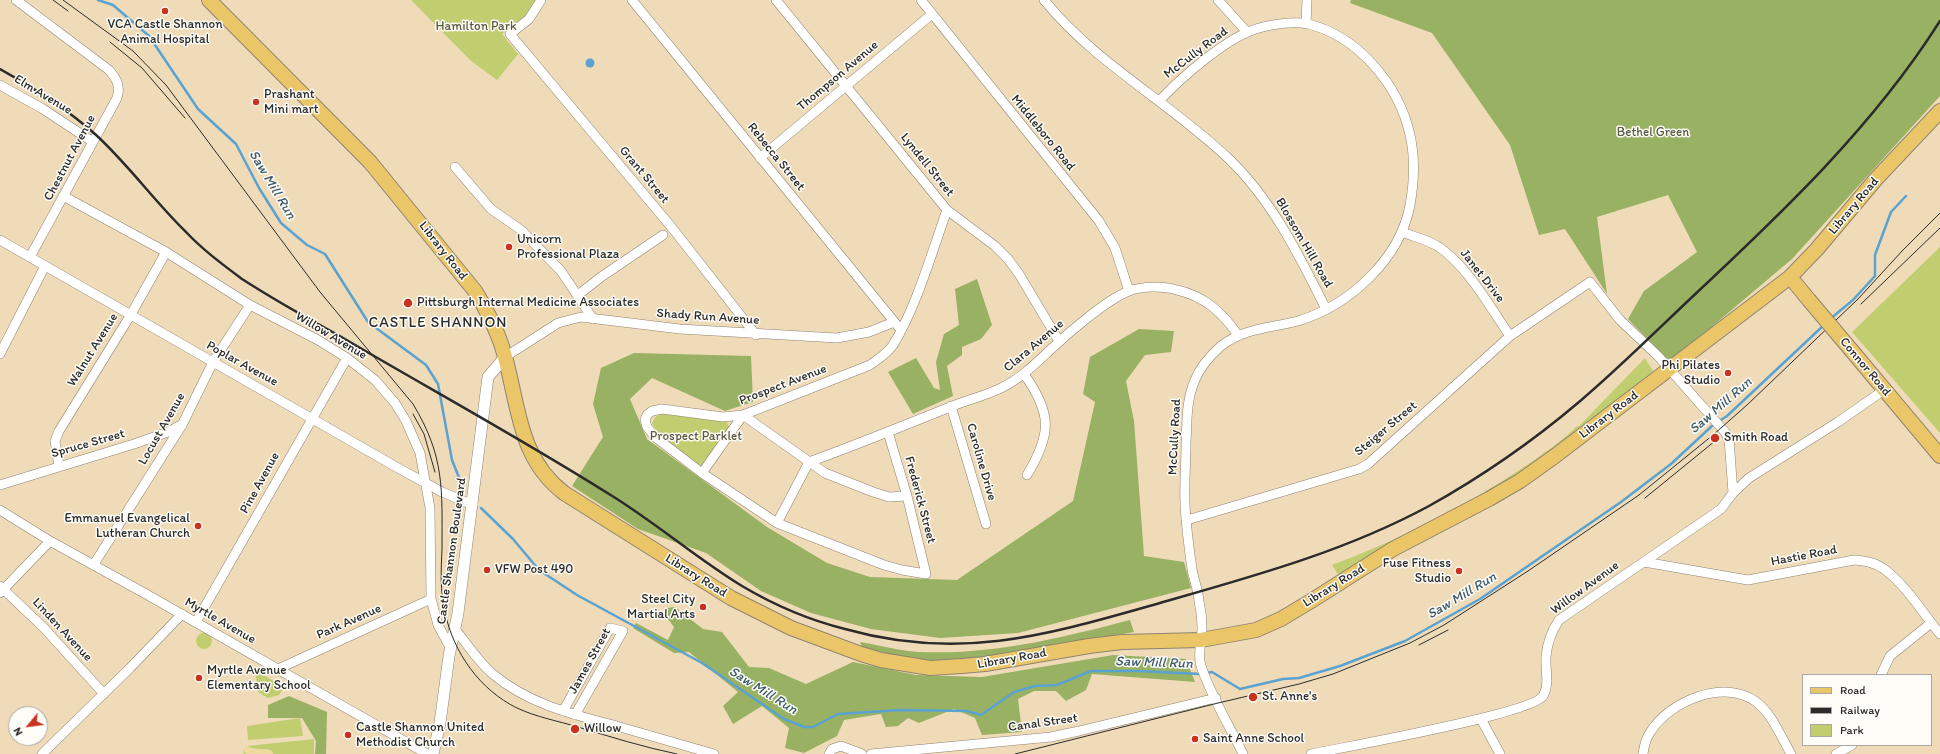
<!DOCTYPE html>
<html>
<head>
<meta charset="utf-8">
<style>
	body { margin:0 }
	#map { position:relative; width:1940px; height:754px; overflow:hidden; background:#f0dbb9; font-family:Itim,sans-serif }
	canvas { display:block }
	.legend { position:absolute; left:1802px; top:674px; width:130px; height:72px; box-sizing:border-box; background:#fdfcf7; border:1px solid #a9a8a5; margin:0; padding:5px 7px; list-style:none; font-size:12px; color:#2b2b2b }
	.legend li { display:flex; align-items:center; gap:8px; height:20px }
	.legend b { width:20px; border:1px solid #a9a8a5 }
	.north { position:absolute; left:8px; top:706px; width:40px; height:40px; box-sizing:border-box; background:#fdfcf7; border:1px solid #a9a8a5; border-radius:50%; rotate:241deg; font-size:11px; font-weight:700; line-height:16px; text-align:center; color:#2b2b2b }
	.north::after { content:''; display:block; margin:auto; width:14px; height:18px; background:#c8321e; clip-path:polygon(50% 0,100% 100%,50% 72%,0 100%) }
</style>
</head>
<body>
<div id="map">
<canvas width="1940" height="754"></canvas>
<ul class="legend">
<li><b style="height:5px;background:#ebc669"></b>Road</li>
<li><b style="height:5px;background:#2b2b2b"></b>Railway</li>
<li><b style="height:11px;background:#c0ce70"></b>Park</li>
</ul>
<div class="north">N</div>
</div>
<script>
const context = document.querySelector('canvas').getContext('2d');
context.lineJoin = 'round';
function fillPath(path, color) {
  context.fillStyle = color;
  context.fill(path, 'evenodd');
}
function strokePath(path, color, width, dash) {
  context.strokeStyle = color;
  context.lineWidth = width;
  context.lineCap = dash ? 'butt' : 'round';
  context.setLineDash(dash || []);
  context.stroke(path);
}
function write(font, color, halo, rows, align = 'center') {
  context.font = font + ' Itim,sans-serif';
  context.lineWidth = 3;
  context.setLineDash([]);
  context.textBaseline = 'middle';
  context.strokeStyle = halo;
  context.fillStyle = color;
  for (const [text, x, y, turn = 0] of rows) {
    context.save();
    context.translate(x, y);
    context.rotate((+turn || 0) * Math.PI / 180);
    context.textAlign = isNaN(turn) ? turn : align;
    if (halo) context.strokeText(text, 0, 0);
    context.fillText(text, 0, 0);
    context.restore();
  }
}
fillPath(new Path2D(`
	M411 0H537L526 16 509 27 502 34 518 54 497 80 470 60Z
	M1940 247V433L1852 332Z
	M1645 358 1653 371 1572 438 1497 489 1339 576 1332 565C1401 539 1466 506 1527 465 1544 453 1562 441 1577 426L1578 427Z
	M665 413 726 420 729 427 702 467C684 454 664 443 652 424 654 416 658 415 665 413Z
	M196 641a8 8 0 1 1 16 0a8 8 0 1 1-16 0Z
	M255 670 284 687 279 695 268 698 258 692Z
	M300 718 303 736 248 740 247 726Z
	M314 739V754H244L243 750 247 746Z`), '#c0ce70');
fillPath(new Path2D(`
	M1351 0H1940V96L1792 259 1670 362 1628 319 1644 291 1697 252 1668 195 1597 217 1607 294 1565 229 1539 235 1510 145 1432 33 1350 3Z
	M977 279 992 325 981 339 962 347V355L947 366 953 396 913 414 888 372 916 358 934 388 940 390 936 362 944 334 959 325 955 289Z
	M1139 329 1174 331 1171 352 1145 355 1126 381 1134 421 1144 556 1184 562 1191 588 1018 633 940 638 871 629 811 613 761 591 706 553 638 529 572 486 603 437 593 404 601 368 634 353 751 356 753 402 725 411 652 378 630 399 647 439 767 527 827 563 870 577 957 580 1073 501 1095 402 1083 394 1090 357Z
	M675 607 703 629 722 632 749 667 769 668 806 684 853 662 916 675 982 677 1113 655 1186 659 1195 682 1092 674 1086 690 1066 701 1056 691H1034L1018 699 1022 732 982 735 975 718 954 709 919 723 908 718 898 726 886 727 881 714 844 720 837 736 804 753 785 748 789 728 762 706 733 724 723 706 738 692 689 652 674 653 633 628 636 623 668 640 674 627 665 615 667 608Z
	M1130 620 1134 632 995 656 933 662 863 649 860 642C879 645 900 651 920 652 993 655 1061 638 1130 620Z
	M289 696 327 712 326 754H315L316 741 302 718H268V705Z`), '#98b162');
fillPath(new Path2D(`
	M247 746C257 751 264 747 272 751L273 754H246L243 750Z`), '#eeda9e');
fillPath(new Path2D(`
	M585.5 63a4.5 4.5 0 1 1 9 0a4.5 4.5 0 1 1-9 0Z`), '#5aa2d0');
strokePath(new Path2D(`
	M98 0 113 5 149 36 198 109 236 144 259 188 281 223 307 245 325 254 368 322 426 365 438 384 452 460 464 490
	M1830 319 1853 300 1875 276V255L1891 212 1906 196
	M481 508 513 539 539 570 577 595 702 663 784 719 804 727H813L838 714 901 710 967 711 981 715 1014 692 1035 686 1057 685 1091 671H1138L1201 674
	M1206 673 1212 672 1240 689 1283 679 1299 678 1340 666 1405 641 1480 599 1621 502 1671 464 1713 425 1727 416 1824 325`), '#5aa2d0', 2.5);
const minor = new Path2D(`
	M16 0 109 70C116 78 121 86 117 98L30 257
	M541 0 529 19 510 34 673 229 756 335
	M632 0 901 330
	M776 0 947 210 995 246 1008 259 1019 274 1059 341
	M921 0 1099 221 1115 248 1129 291
	M1044 0C1095 63 1169 102 1228 158 1272 200 1299 255 1326 309
	M1218 0 1247 32
	M1306 23 1307 0
	M0 85 43 109 93 142
	M1159 101C1183 76 1227 37 1259 28 1273 24 1294 21 1308 24 1358 36 1399 85 1410 135 1415 157 1414 183 1410 205 1400 259 1350 305 1298 321 1271 328 1244 328 1221 346 1211 355 1200 367 1195 380 1186 400 1187 423 1186 444 1186 464 1184 485 1185 504 1186 526 1189 548 1192 569 1194 580 1198 590 1199 601 1201 610 1202 619 1202 628 1202 640 1197 655 1201 666 1211 696 1229 725 1243 754
	M760 158 932 14
	M455 167 491 209 521 230 561 271 593 319
	M65 197 166 252 250 305 318 340 347 358 375 380 395 403 406 421 420 453 430 508 431 599 438 625 451 649
	M1402 232C1415 237 1428 240 1439 247 1468 267 1490 307 1510 336
	M0 240 398 468 442 492 473 505
	M578 295 601 277 663 235
	M0 354 45 266
	M505 357 558 323 581 317 680 329 837 338 869 332 894 322
	M1024 374C1052 413 1052 434 1027 475
	M951 406 986 524
	M888 432 907 496 926 574 902 570 884 565 777 523 702 473 655 437 647 427 645 420 647 415 652 411 662 409 723 417 743 415 870 365C878 359 887 354 893 345 916 308 932 252 947 210
	M59 466 55 441 59 431 130 316 166 252
	M702 473 743 415 825 473 873 492 889 497 907 496
	M0 485 134 444 168 432 181 425
	M0 510 50 541 146 594 427 754
	M1187 520 1359 469 1368 464 1510 336 1590 282 1620 320 1658 356 1725 432 1729 439 1733 493
	M777 523 809 462C856 445 903 426 950 407 967 400 985 396 1001 388 1020 379 1034 365 1049 351 1067 334 1106 300 1129 291 1142 286 1163 286 1177 290 1204 296 1222 312 1238 335
	M1644 562 1748 580 1854 560C1864 561 1875 562 1884 569 1905 584 1923 613 1940 634
	M94 564 182 425 213 362 250 305
	M0 586 44 628 104 694
	M0 593 50 541
	M196 622 347 358
	M455 629C468 645 478 662 494 675 530 705 576 715 620 727 651 736 682 745 714 754
	M278 669 431 599
	M1881 675 1890 656 1931 623
	M563 711 610 628 623 631 575 715
	M1481 719 1500 754
	M42 754 130 668 182 614
	M829 754 832 749 841 746 862 754
	M871 754 1051 737 1079 731 1216 698
	M1311 754C1344 747 1531 714 1543 696 1550 685 1545 668 1546 657 1547 643 1551 632 1559 620L1721 509 1733 493 1749 478 1838 422 1884 390
	M1643 754C1644 746 1646 738 1651 731 1670 701 1724 679 1755 701 1772 713 1781 737 1791 754
	M1836 754 1852 745`);
const tertiary = new Path2D(`
	M433 754 440 723 449 656 458 613 488 377 505 357`);
const primary = new Path2D(`
	M209 0 370 162 475 291C488 312 499 333 505 357 519 407 519 459 564 493L731 598 791 628 861 654 881 660 930 668 962 666 985 664 1089 646 1122 642 1201 640 1256 630 1281 619 1311 601 1393 549 1489 499 1520 481 1555 456 1790 277 1817 249 1876 179 1940 111
	M1790 277 1809 300
	M1852 351 1940 456`);
strokePath(minor, '#8e8372', 10);
strokePath(tertiary, '#8e8372', 12);
strokePath(primary, '#8e8372', 16);
strokePath(minor, '#fff', 9);
strokePath(tertiary, '#fff', 11);
strokePath(primary, '#ebc669', 14);
strokePath(new Path2D(`
	M53 0 68 11
	M63 0 133 51 166 85 320 292 413 404C445 457 442 489 442 549 441 570 440 591 445 612 453 652 480 690 517 708 536 717 558 721 578 727 611 737 643 747 677 754
	M110 42 142 68 185 118
	M1861 304 1940 228
	M413 414 424 434 435 472
	M1645 498 1715 441
	M1419 645 1448 630
	M1015 754 1218 703 1299 684 1333 674 1410 643 1444 625 1528 571 1639 495 1713 435 1747 405 1858 299 1903 250 1940 213`), '#2b2b2b', 1);
strokePath(new Path2D(`
	M0 69C34 88 66 108 95 134 128 164 154 201 186 232 203 250 222 264 242 279 273 299 305 317 338 335 428 388 520 438 609 494 655 522 696 558 742 586 774 605 809 620 845 629 958 661 1044 636 1153 605 1247 578 1342 553 1429 506 1481 477 1533 441 1579 402 1617 370 1653 334 1690 299 1781 214 1873 127 1940 21`), '#2b2b2b', 2.5);
const primaryBridge = new Path2D(`
	M1809 300 1852 351`);
strokePath(primaryBridge, '#8e8372', 16, []);
strokePath(primaryBridge, '#ebc669', 14);
for (const [x, y, r, color] of [
	[165,11,4,"#c8321e"],
	[256,102,4,"#c8321e"],
	[509,247,4,"#c8321e"],
	[408,303,5,"#c8321e"],
	[1728,373,4,"#c8321e"],
	[1715,438,5,"#c8321e"],
	[198,526,4,"#c8321e"],
	[487,570,4,"#c8321e"],
	[1459,571,4,"#c8321e"],
	[703,607,4,"#c8321e"],
	[199,678,4,"#c8321e"],
	[1253,697,5,"#c8321e"],
	[575,729,5,"#c8321e"],
	[348,735,4,"#c8321e"],
	[1195,739,4,"#c8321e"]
]) {
  const dot = new Path2D();
  dot.arc(x, y, r, 0, 2 * Math.PI);
  context.fillStyle = color;
  context.fill(dot);
  strokePath(dot, '#fdfcf7', 1.5);
}
write('13px', '#2b2b2b', '#fdfcf7', [
	["VCA Castle Shannon",165,25,"center"],
	["Animal Hospital",165,40,"center"],
	["Prashant",264,95],
	["Mini mart",264,110],
	["Unicorn",517,240],
	["Professional Plaza",517,255],
	["Pittsburgh Internal Medicine Associates",417,303],
	["Phi Pilates",1720,366,"right"],
	["Studio",1720,381,"right"],
	["Smith Road",1724,438],
	["Emmanuel Evangelical",190,519,"right"],
	["Lutheran Church",190,534,"right"],
	["Fuse Fitness",1451,564,"right"],
	["Studio",1451,579,"right"],
	["VFW Post 490",495,570],
	["Steel City",695,600,"right"],
	["Martial Arts",695,615,"right"],
	["Myrtle Avenue",207,671],
	["Elementary School",207,686],
	["St. Anne's",1262,697],
	["Castle Shannon United",356,728],
	["Methodist Church",356,743],
	["Willow",584,729],
	["Saint Anne School",1203,739]
], 'left');
write('13px', '#585c40', '#fdfcf7', [
	["Hamilton Park",476,27],
	["Bethel Green",1653,133],
	["Prospect Parklet",696,437]
]);
write('13px', '#2b2b2b', '#fdfcf7', [
	["McCully Road",1196,53,-37],
	["Thompson Avenue",838,76,-40],
	["Elm Avenue",43,95,31],
	["Middleboro Road",1043,133,51],
	["Rebecca Street",776,157,51],
	["Chestnut Avenue",70,158,-62],
	["Lyndell Street",927,165,51],
	["Grant Street",644,175,50],
	["Library Road",1854,206,-50],
	["Blossom Hill Road",1304,243,60],
	["Library Road",443,251,52],
	["Janet Drive",1482,276,52],
	["Shady Run Avenue",708,317,4],
	["Willow Avenue",331,336,31],
	["Clara Avenue",1034,346,-40],
	["Walnut Avenue",93,350,-58],
	["Poplar Avenue",242,364,29],
	["Connor Road",1865,367,50],
	["Prospect Avenue",783,385,-21],
	["Library Road",1609,415,-37],
	["Locust Avenue",162,429,-60],
	["Steiger Street",1386,429,-40],
	["McCully Road",1175,437,-87],
	["Spruce Street",88,444,-16],
	["Caroline Drive",981,462,74],
	["Pine Avenue",260,483,-61],
	["Frederick Street",920,500,75],
	["Castle Shannon Boulevard",452,551,-82],
	["Hastie Road",1804,556,-11],
	["Library Road",696,576,32],
	["Library Road",1334,586,-32],
	["Willow Avenue",1585,588,-36],
	["Myrtle Avenue",220,621,30],
	["Park Avenue",349,622,-24],
	["Linden Avenue",62,630,47],
	["Library Road",1012,659,-10],
	["James Street",590,661,-61],
	["Canal Street",1043,723,-8]
]);
write('italic 14px', '#3e5b6d', '#fdfcf7', [
	["Saw Mill Run",272,185,59],
	["Saw Mill Run",1721,406,-41],
	["Saw Mill Run",1462,596,-31],
	["Saw Mill Run",1154,663,2],
	["Saw Mill Run",763,691,32]
]);
context.letterSpacing = '1px';
write('15px', '#2b2b2b', '#fdfcf7', [
	["CASTLE SHANNON",438,323]
]);
context.letterSpacing = '0px';
</script>
</body>
</html>
